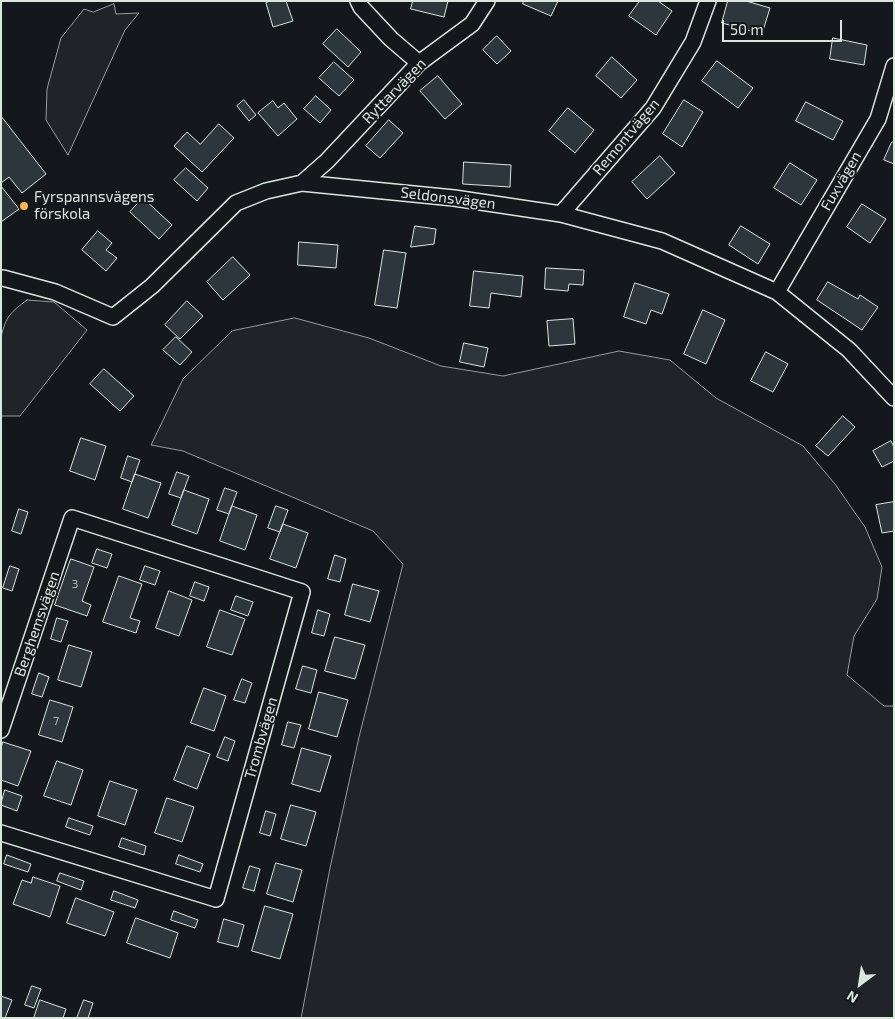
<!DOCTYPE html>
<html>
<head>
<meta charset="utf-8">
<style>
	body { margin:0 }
	#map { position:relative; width:895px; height:1019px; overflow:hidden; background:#14181c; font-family:"Exo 2",sans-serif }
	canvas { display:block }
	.frame { position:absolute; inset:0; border:2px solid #d8e6dc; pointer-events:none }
	.north { position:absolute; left:835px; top:959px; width:50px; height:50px; -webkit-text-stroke:4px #14181c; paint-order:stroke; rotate:211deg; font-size:14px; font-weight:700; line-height:20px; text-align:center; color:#d8e6dc }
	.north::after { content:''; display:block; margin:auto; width:18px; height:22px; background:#d8e6dc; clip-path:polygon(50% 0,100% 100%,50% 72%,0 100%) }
	.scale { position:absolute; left:722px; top:20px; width:120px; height:22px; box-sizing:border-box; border:2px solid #d8e6dc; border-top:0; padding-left:6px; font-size:15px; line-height:18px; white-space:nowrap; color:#d8e6dc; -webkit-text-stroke:4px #14181c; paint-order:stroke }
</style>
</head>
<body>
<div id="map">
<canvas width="895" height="1019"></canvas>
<div class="frame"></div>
<div class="north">N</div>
<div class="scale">50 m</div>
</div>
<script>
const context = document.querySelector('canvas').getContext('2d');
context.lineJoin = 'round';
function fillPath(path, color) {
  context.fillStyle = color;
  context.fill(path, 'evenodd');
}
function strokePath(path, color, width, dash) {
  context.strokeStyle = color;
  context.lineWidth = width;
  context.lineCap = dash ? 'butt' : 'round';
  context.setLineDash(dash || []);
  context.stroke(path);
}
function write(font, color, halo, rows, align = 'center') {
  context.font = font + ' "Exo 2",sans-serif';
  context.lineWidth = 4;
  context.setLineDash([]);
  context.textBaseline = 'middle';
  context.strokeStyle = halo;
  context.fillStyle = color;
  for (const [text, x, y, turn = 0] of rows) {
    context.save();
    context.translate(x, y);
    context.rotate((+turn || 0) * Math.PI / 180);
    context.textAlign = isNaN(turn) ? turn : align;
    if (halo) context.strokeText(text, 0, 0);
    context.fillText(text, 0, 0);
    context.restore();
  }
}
const green = new Path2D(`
	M114 4 116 14 139 13 125 30 68 155 46 120 47 89 61 38 84 9 93 12Z
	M27 300 54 302 87 330 20 416H1V337C6 316 11 312 27 300Z
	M295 318 369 338 441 366 503 376 619 351 670 360 716 398 803 446 835 484 865 527 882 567 877 599 854 636 847 675 884 706H894V1018H301L330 868 359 737 403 564 373 531 183 451 151 445 183 379 232 331Z`);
fillPath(green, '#202428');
strokePath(green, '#939e99', 1);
const building = new Path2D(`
	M270 1H286L293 21 273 27 266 3Z
	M413 1H448L444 17 411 9Z
	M524 1H558L551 16 523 4Z
	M640 1H658L672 11 656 35 629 16Z
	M728 1H746L770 8 762 34 722 23Z
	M337 29 361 52 348 67 323 44Z
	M497 36 511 51 497 64 483 50Z
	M833 38 867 45 864 65 830 59Z
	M612 57 637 80 621 98 596 76Z
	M717 61 753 88 738 108 702 81Z
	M334 62 354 80 339 96 319 78Z
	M438 76 462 104 445 119 420 91Z
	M316 96 331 110 320 123 304 109Z
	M244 100 256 115 249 121 237 106Z
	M684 100 703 112 682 147 663 134Z
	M273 101 278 108 284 103 297 119 278 136 258 113Z
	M806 102 843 121 833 140 796 121Z
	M568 108 594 130 575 153 549 131Z
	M1 116 46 174 22 193 9 177 1 183Z
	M389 120 403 133 380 158 366 146Z
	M219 124 234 138 202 172 174 146 187 132 200 144Z
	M892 142H894V164L884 160Z
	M660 156 675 173 647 199 632 182Z
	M464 162 511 165 510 187 463 184Z
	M790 163 817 180 801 205 774 188Z
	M186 168 208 188 197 201 174 180Z
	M1 186 19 209 1 222Z
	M143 198 172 225 159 239 130 212Z
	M862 204 886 219 870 243 847 227Z
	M415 226 436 229 434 244 411 247Z
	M741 226 770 244 758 264 729 245Z
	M98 231 112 243 106 250 117 258 106 271 82 250Z
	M299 242 338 245 336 268 298 265Z
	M384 250 406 253 397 308 375 305Z
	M233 257 250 275 223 300 207 282Z
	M546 268 584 270 583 285 569 284 568 291 545 289Z
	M474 271 523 276 521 297 491 293 489 308 470 306Z
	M828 282 858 299 860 295 878 307 862 330 817 300Z
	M635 283 669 294 662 314 651 310 646 324 624 317Z
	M187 301 203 316 180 339 165 325Z
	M703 310 725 320 706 364 684 354Z
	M573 319 575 344 549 346 547 321Z
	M176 337 192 352 180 365 163 350Z
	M464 343 488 348 484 367 460 362Z
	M766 352 788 364 773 392 751 381Z
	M104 369 134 396 120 411 90 384Z
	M843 416 855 427 828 456 816 446Z
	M81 438 106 446 95 480 70 471Z
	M891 441 894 447V461L882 467 873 451Z
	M128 456 140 460 132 482 121 478Z
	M177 472 189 476 181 498 169 494Z
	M135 474 161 483 148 518 123 509Z
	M225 488 237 492 229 514 217 510Z
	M184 490 209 499 197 534 172 525Z
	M894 502V531L882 533 876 505Z
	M232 506 257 515 245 550 220 541Z
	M276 506 288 510 280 532 268 528Z
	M19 509 28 512 21 534 12 531Z
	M283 524 308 533 296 568 270 559Z
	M97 549 112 554 107 568 92 563Z
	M335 555 346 559 340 582 328 579Z
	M71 559 94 567 82 601 91 605 87 616 55 605Z
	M10 566 19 569 12 591 3 588Z
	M145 566 160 571 155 585 140 580Z
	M119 576 142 584 130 618 140 621 136 633 103 622Z
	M195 582 209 587 204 601 190 596Z
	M353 584 379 591 370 622 345 615Z
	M169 591 192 600 179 636 156 628Z
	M236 596 253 602 248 616 231 610Z
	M220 610 245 619 232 655 207 647Z
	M318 610 330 614 324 636 312 633Z
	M57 618 68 621 61 642 51 639Z
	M335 637 365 645 355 679 325 671Z
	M69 645 92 652 81 687 58 680Z
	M303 666 317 670 311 693 296 689Z
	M39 673 49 677 42 697 32 694Z
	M242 679 252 683 245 703 234 700Z
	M204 688 226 696 214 731 191 723Z
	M319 692 348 700 337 737 309 729Z
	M50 700 73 707 62 742 39 735Z
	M288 722 301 725 294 748 282 745Z
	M225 737 235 741 228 761 217 757Z
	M3 742 31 751 18 786 1 780V749Z
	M187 746 210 754 197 789 174 780Z
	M302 748 331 756 320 792 292 784Z
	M57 761 83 770 71 805 44 796Z
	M110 781 137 790 125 825 98 816Z
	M5 790 22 796 17 811 1 805Z
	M167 798 194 807 182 842 155 833Z
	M291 805 316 812 306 846 281 839Z
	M266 811 276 814 270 836 260 833Z
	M69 818 93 826 90 835 66 827Z
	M122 838 146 846 144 855 119 847Z
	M7 855 31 864 28 872 4 864Z
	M179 855 203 864 200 872 176 864Z
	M276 863 302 870 293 902 267 894Z
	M250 866 260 869 254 891 243 888Z
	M60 873 84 881 81 890 57 881Z
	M33 877 60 886 50 917 13 904 22 880 31 883Z
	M114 891 138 900 135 908 111 900Z
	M76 898 114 912 105 936 67 923Z
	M265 906 293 914 280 959 252 951Z
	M174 911 198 920 195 928 171 920Z
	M136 918 178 933 170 958 127 943Z
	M224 919 244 925 238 947 218 942Z
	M32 986 41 989 34 1008 25 1005Z
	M1 996 12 1000 5 1018H1Z
	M40 1000 66 1009 63 1018H34Z
	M84 1000 93 1003 88 1018H77Z`);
fillPath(building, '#2c363c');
strokePath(building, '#d8e6dc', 1);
const minor = new Path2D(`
	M358 1 361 7 391 39 419 63
	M302 183 327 161 419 63 472 24 487 1
	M561 214 653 108 693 42 708 1
	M3 278 55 292 113 317 152 286 236 203 266 191 302 183 454 198 561 214 662 241 777 292 849 350 894 398
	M777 292 878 119 894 66
	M1 730 72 518 302 592 216 899 1 833`);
strokePath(minor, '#d8e6dc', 18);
strokePath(minor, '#14181c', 15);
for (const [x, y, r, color] of [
	[24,206,5,"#ffb74d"]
]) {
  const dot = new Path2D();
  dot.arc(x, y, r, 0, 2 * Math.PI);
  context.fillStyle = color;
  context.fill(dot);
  strokePath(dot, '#14181c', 2);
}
write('12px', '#adbab4', null, [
	["3",75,584],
	["7",56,721]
]);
write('15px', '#d8e6dc', '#14181c', [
	["Ryttarvägen",394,91,-46],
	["Remontvägen",626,137,-50],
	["Fuxvägen",841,181,-60],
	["Seldonsvägen",448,198,7],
	["Berghemsvägen",37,624,-71],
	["Trombvägen",261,738,-74]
]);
write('15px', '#d8e6dc', '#14181c', [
	["Fyrspannsvägens",34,197],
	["förskola",34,214]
], 'left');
</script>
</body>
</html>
